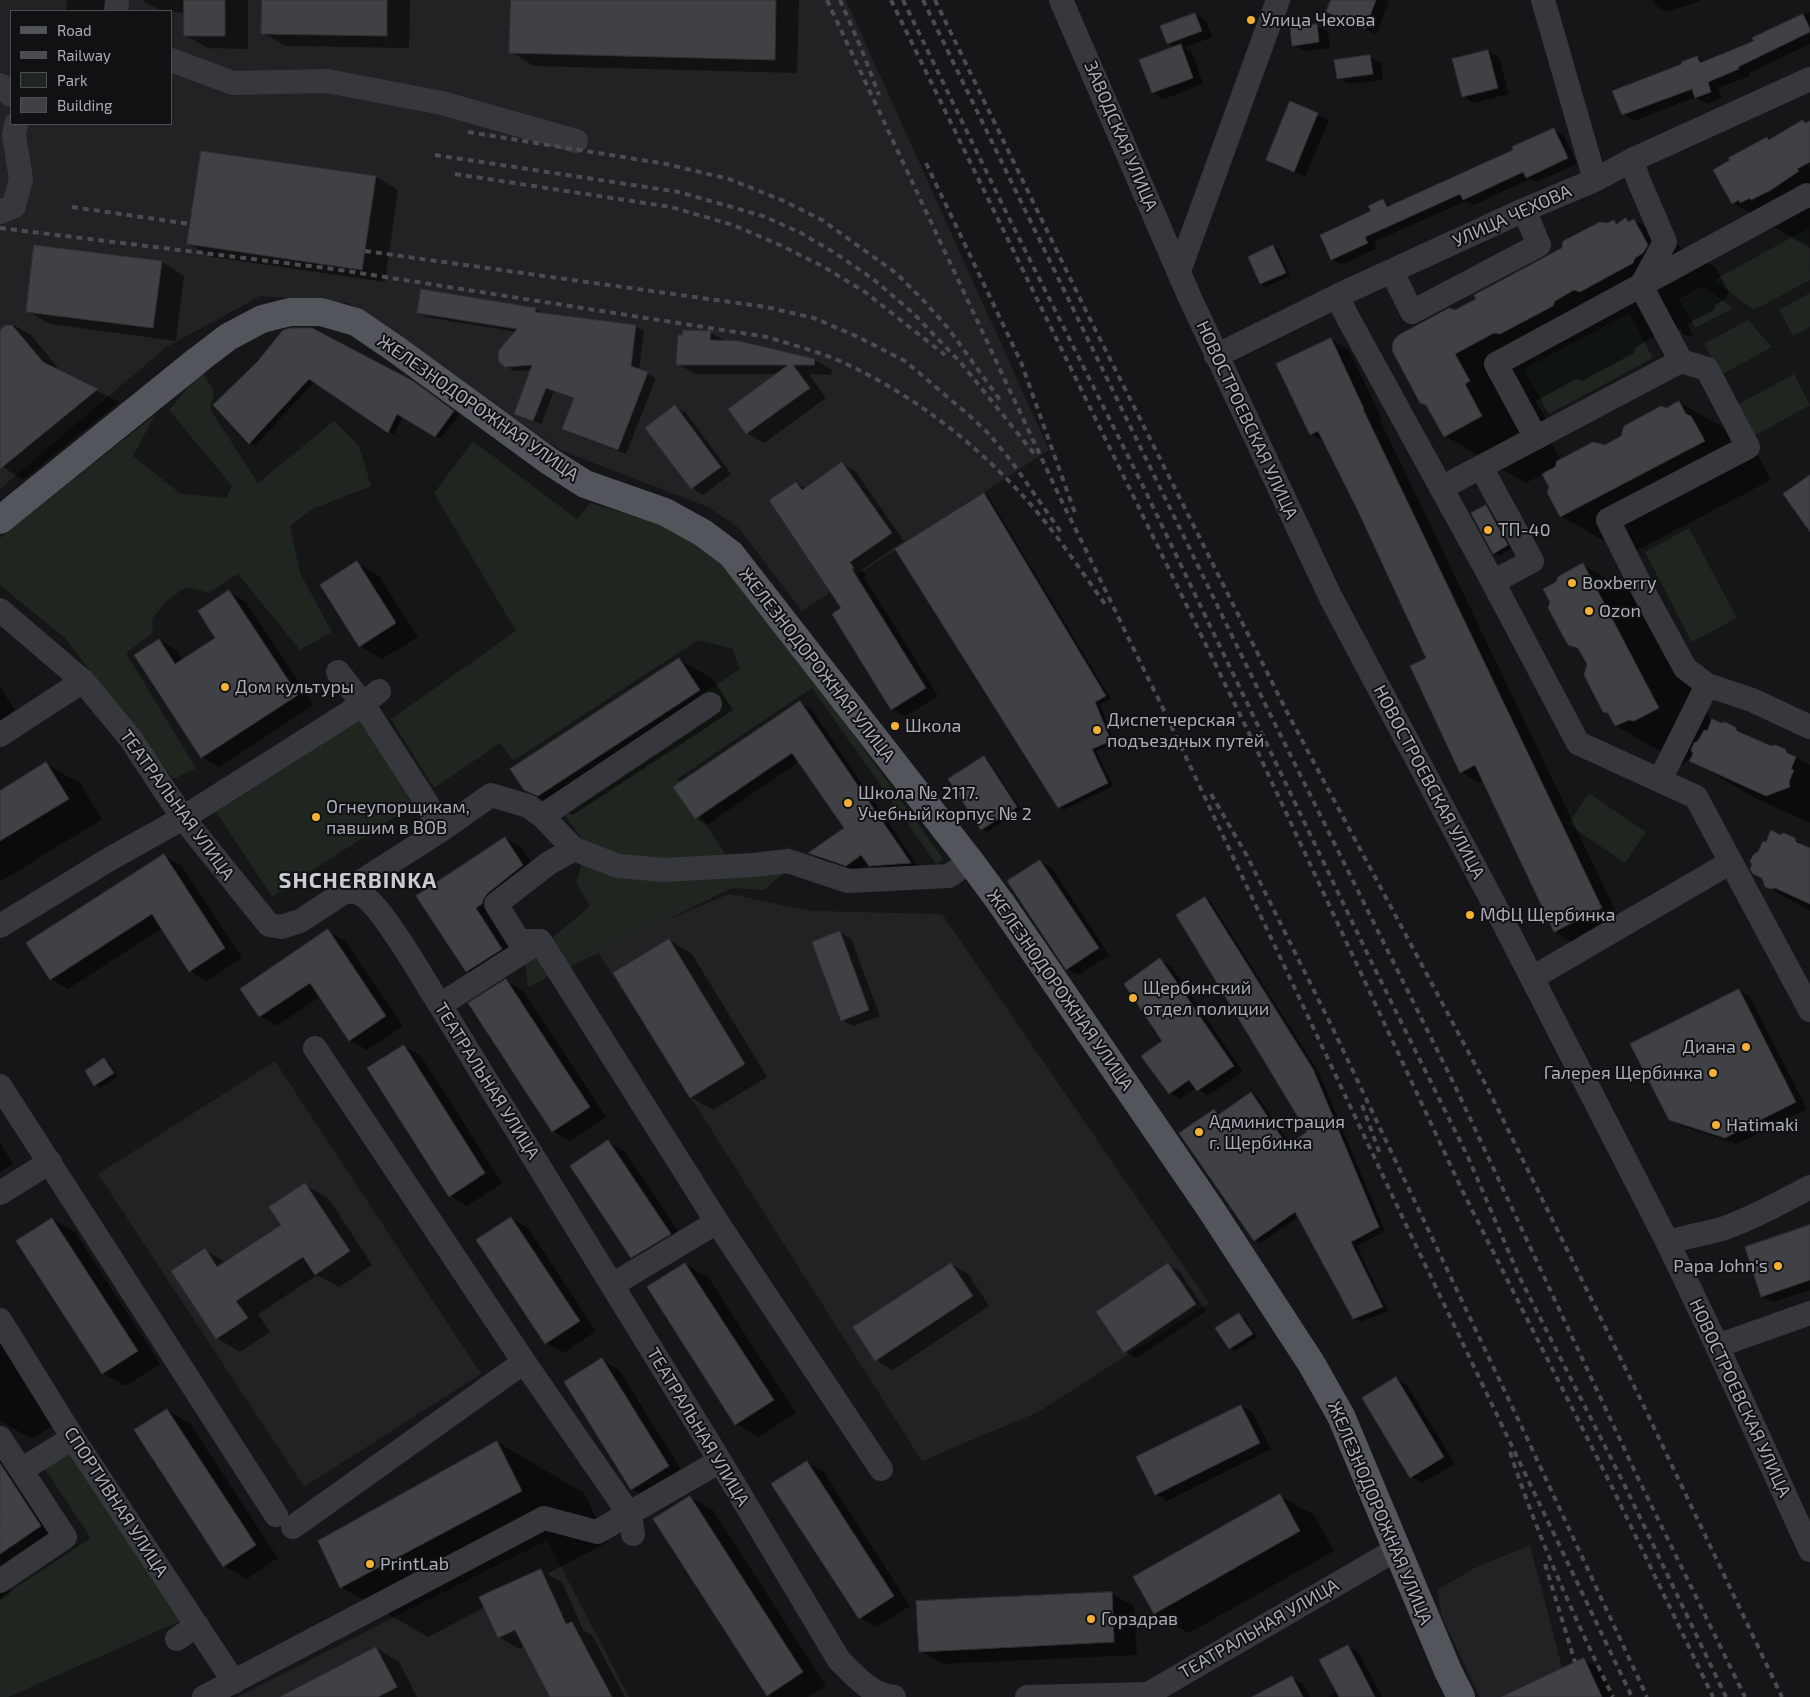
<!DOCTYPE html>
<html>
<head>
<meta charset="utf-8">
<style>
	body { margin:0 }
	#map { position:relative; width:1810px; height:1697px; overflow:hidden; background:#161618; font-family:"Exo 2",sans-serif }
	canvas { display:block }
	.legend { position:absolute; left:10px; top:10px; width:162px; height:115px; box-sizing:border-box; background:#111113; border:1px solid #4d4f55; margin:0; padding:6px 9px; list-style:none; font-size:15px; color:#a8adb8 }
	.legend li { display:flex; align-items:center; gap:10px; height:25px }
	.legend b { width:25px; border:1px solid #4d4f55 }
</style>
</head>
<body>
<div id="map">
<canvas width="1810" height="1697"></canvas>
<ul class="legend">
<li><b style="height:6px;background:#53555c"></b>Road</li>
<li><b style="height:6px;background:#4a4c52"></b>Railway</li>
<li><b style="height:14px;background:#1e261f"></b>Park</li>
<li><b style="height:14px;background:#404145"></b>Building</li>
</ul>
</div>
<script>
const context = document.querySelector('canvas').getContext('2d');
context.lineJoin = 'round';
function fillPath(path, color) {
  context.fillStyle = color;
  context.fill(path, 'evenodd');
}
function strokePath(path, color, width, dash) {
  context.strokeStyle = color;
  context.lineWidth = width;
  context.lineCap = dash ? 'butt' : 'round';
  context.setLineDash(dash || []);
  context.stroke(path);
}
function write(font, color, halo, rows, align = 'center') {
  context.font = font + ' "Exo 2",sans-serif';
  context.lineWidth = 4;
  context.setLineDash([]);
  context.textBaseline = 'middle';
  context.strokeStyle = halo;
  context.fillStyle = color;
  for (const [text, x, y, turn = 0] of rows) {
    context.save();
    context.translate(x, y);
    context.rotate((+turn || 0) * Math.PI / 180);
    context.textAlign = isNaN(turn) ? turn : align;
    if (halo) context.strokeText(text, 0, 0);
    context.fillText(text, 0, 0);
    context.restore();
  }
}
fillPath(new Path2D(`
	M0 0H846L1049 450 802 611 738 527 708 507 560 450 348 303 260 296 165 348 0 489ZM11 11H171V124H11Z
	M729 894 811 911 942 914 1209 1303 1038 1412 922 1461 596 949Z
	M275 1061 481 1374 304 1487 98 1174Z
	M547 1540 629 1697H237Z
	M1530 1545 1562 1667 1584 1658 1602 1697H1480L1442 1618 1437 1590 1473 1569Z`), '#222225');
fillPath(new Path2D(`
	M1809 228 1810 280 1754 310 1714 280Z
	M1703 286 1733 308 1695 328 1679 299Z
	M1810 293V327L1793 336 1779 310Z
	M1629 313 1653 358 1549 414 1524 369Z
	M1748 320 1772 347 1721 375 1704 344Z
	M202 371 214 392 210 409 258 483 334 421 359 446 371 486 312 509 290 526 300 573 332 632 300 650 238 574 209 593 186 587 168 600 152 619 153 633 126 653 196 768 174 779 120 711 65 638 0 585V538L155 415 133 456 181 494 226 498 232 486 169 410Z
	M1794 374 1810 405 1754 436 1737 405Z
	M473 441 577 519 590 503 678 529 728 561 944 860 936 864 812 688 677 779 727 857 764 858 790 847 799 860 764 890 732 888 528 987 525 961 590 906 576 883 587 846 551 796 740 669 733 649 698 640 513 761 500 743 434 788 391 719 516 631 434 493Z
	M1689 528 1737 618 1692 642 1645 552Z
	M356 714 413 805 272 897 211 804Z
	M1589 793 1646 832 1625 863 1568 824Z
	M70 1452 183 1620 8 1697H0V1598L91 1538 45 1469Z`), '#1e261f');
fillPath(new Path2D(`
	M67 0H119L118 11H66Z
	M142 0H248V49L208 48 185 35V13L161 11Z
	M263 0H410L409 48 286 46 263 33Z
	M512 0H799L797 73 534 66 511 52Z
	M1332 0H1386L1389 2 1376 34 1338 18 1327 12Z
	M1653 0H1701V1L1666 12 1655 5Z
	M1810 12V44L1749 73 1750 76 1718 88 1722 98 1708 104 1696 97 1634 121 1623 114 1684 65 1697 57 1705 62 1756 42 1754 39Z
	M1195 14 1206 21 1212 37 1184 48 1192 52 1203 84 1164 99 1153 93 1175 48 1168 44Z
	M1317 26 1328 32 1330 48 1304 51 1293 45Z
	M1488 51 1499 58 1509 94 1474 103 1463 96Z
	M1370 57 1381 63 1383 80 1349 84 1338 78Z
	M1291 103 1329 120 1305 177 1267 160Z
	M1810 122V248L1733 203 1767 138 1770 140Z
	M1554 129 1564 135 1577 164 1537 182 1530 179 1474 205 1466 201 1374 242 1377 248 1342 265 1332 259 1383 201 1393 206 1515 151Z
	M376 177 398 190 385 282 212 257 189 244Z
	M1626 220 1630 222 1634 220 1715 267 1729 292 1725 300 1716 304 1714 310 1687 324 1693 335 1689 337 1684 334 1680 328 1662 338 1656 336 1636 347 1634 353 1582 381 1576 379 1536 401 1551 428 1545 431 1561 460 1605 446 1679 402 1746 441 1752 452 1758 455 1771 480 1628 555 1561 516 1543 474 1526 483 1445 436 1455 311 1607 225 1614 221 1619 224Z
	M1273 246 1278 249 1290 276 1266 287 1261 284 1249 257Z
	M162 262 184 276 176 341 50 324 27 311Z
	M536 309 543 314 636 327 644 331 639 370 656 378 626 454 571 433 563 429 575 399 554 391 541 424 515 413 532 370 514 371 506 366 517 332 426 317 419 312Z
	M10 323 31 335 62 373 119 402 23 480 0 465V331Z
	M710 332 727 342 815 360 832 370 831 375 809 374 826 398 764 443 747 433 778 374H695L678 364Z
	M1331 339 1349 350 1382 419 1380 420 1619 918 1572 942 1555 931 1484 780 1479 783 1461 772 1428 659 1359 510 1325 442 1311 434Z
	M259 362 418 385 459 415 440 439 403 416 394 435 315 381 255 446 250 443 215 405Z
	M675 407 686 413 731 474 703 495 692 488Z
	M842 464 855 471 904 541 862 570 866 575 864 577 938 696 905 716 892 709 843 608 796 483 806 489Z
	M984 494 989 497 1111 699 1100 704 1115 744 1096 751 1113 786 1064 810 1059 807Z
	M1486 506 1491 509 1512 548 1499 556 1494 553Z
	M357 563 379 576 418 637 382 659 360 646Z
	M1583 565 1649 603 1711 720 1721 725 1735 728 1771 747 1785 750 1810 765V823L1757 799 1690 760 1683 764 1616 726 1610 715 1604 711 1588 664 1582 651 1568 644Z
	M229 592 246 602 314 705 219 767 202 757 159 640 176 650 183 660 217 638Z
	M679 660 713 679 733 710 573 815 559 810 525 789Z
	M0 687 15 711 0 720Z
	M800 703 811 709 920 869 881 872 869 864 858 871 820 859 810 853 846 829 800 761 707 825 696 818Z
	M984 758 989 761 1021 810 987 832 982 829Z
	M46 764 80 783 102 819 0 882V792Z
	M1780 836 1794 839 1810 848V911L1766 886 1763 879 1754 873 1758 853 1767 844Z
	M505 838 522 848 540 876 505 903 519 959 484 981 467 971 418 896Z
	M164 856 181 865 242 958 207 981 190 971 162 928 68 989 51 979Z
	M1040 861 1051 867 1109 955 1078 975 1066 969Z
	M1205 898 1211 902 1319 1073 1385 1231 1357 1246 1388 1311 1360 1322 1354 1318 1299 1216 1261 1243 1255 1240 1214 1110 1220 1114 1252 1093 1258 1097 1290 1144 1309 1132Z
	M328 931 345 941 403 1026 367 1050 350 1040 321 996 277 1026 260 1016Z
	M840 932 851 939 880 1016 853 1026 842 1020Z
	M669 940 692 954 767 1077 713 1110 690 1097Z
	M1160 960 1171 966 1243 1072 1208 1096 1196 1088 1180 1099 1170 1093 1164 1041Z
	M506 981 523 991 606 1117 570 1141 553 1131Z
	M1739 990 1750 997 1807 1109 1737 1144 1682 1126 1670 1119Z
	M404 1046 421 1056 502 1183 467 1206 450 1196Z
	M104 1060 109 1063 118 1076 100 1088 95 1085Z
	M608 1142 625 1152 687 1244 649 1266 632 1257Z
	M0 1143 13 1164 0 1172Z
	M305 1185 328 1198 372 1265 339 1287 317 1275 258 1314 270 1332 240 1352 217 1338 205 1250 227 1263 283 1225Z
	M511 1218 528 1228 596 1331 563 1353 546 1343Z
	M52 1219 75 1232 160 1364 125 1386 102 1373Z
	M1810 1226V1290L1773 1302 1762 1296Z
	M685 1264 708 1277 796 1413 759 1437 736 1424Z
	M951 1264 968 1274 989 1306 893 1370 876 1360Z
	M1168 1265 1179 1271 1206 1311 1136 1358 1125 1352Z
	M1239 1315 1245 1318 1257 1337 1235 1351 1230 1348Z
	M0 1325 70 1415 32 1439 0 1421Z
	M602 1360 619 1370 685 1476 649 1499 632 1489Z
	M1396 1379 1407 1385 1455 1464 1422 1483 1411 1477Z
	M1241 1406 1252 1412 1271 1449 1167 1501 1156 1494Z
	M167 1410 190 1424 278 1558 247 1579 224 1566Z
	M0 1442 64 1540 11 1587 9 1594 0 1600Z
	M497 1442 584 1493 608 1542 547 1574 562 1582 583 1630 592 1635 625 1697H552L525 1646 519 1649 499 1637 485 1607 428 1637 341 1587Z
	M807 1462 824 1472 910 1606 877 1627 860 1618Z
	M1280 1496 1314 1515 1334 1551 1189 1633 1155 1613Z
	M690 1497 713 1510 826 1686 808 1697H771L768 1695Z
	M1111 1593 1134 1606 1137 1655 943 1664 920 1651Z
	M1348 1646 1359 1653 1382 1697H1328L1337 1692Z
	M376 1648 399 1662 417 1697H283Z
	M1584 1660 1601 1669 1613 1697H1521Z
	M1292 1678 1303 1684 1310 1697H1264Z`), '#0007');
const building = new Path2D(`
	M184 0H225V36H184Z
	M262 0H387V36L261 34Z
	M511 0H776L775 60 509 53Z
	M1331 0H1376L1365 29 1326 12Z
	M1195 13 1202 31 1167 44 1160 26Z
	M1803 14 1810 29V32L1738 67 1739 69 1708 82 1711 92 1695 98 1692 89 1622 115 1612 91 1682 64 1681 62 1697 56 1700 63 1754 41 1752 38Z
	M1317 24 1319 42 1292 46 1290 28Z
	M1181 44 1193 78 1152 93 1139 60Z
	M1488 50 1498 88 1462 97 1452 59Z
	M1370 55 1373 74 1337 79 1334 60Z
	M1290 101 1318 113 1294 172 1266 160Z
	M1803 120 1805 123 1810 121V162L1797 169 1799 171 1771 190 1751 200 1750 198 1740 203 1739 200 1732 204 1713 170 1730 160 1728 158 1767 137 1768 140Z
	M1554 128 1568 158 1526 178 1523 172 1463 200 1460 194 1365 237 1368 243 1331 260 1320 235 1371 211 1368 206 1383 199 1387 207 1513 150 1512 147Z
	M201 151 376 176 362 270 187 244Z
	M1626 218 1628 222 1634 219 1648 245 1643 253 1635 258 1633 263 1580 292 1574 290 1555 301 1553 306 1500 334 1494 333 1455 354 1470 381 1465 384 1482 416 1444 437 1426 405 1420 403 1393 352 1392 346 1394 340 1399 335 1449 308 1455 310 1476 299 1474 295 1545 257 1562 248 1563 241 1600 222 1607 223 1614 220 1616 224Z
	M34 245 162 261 153 328 26 312Z
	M1273 245 1286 273 1260 284 1248 257Z
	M421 289 536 308 535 312 636 325 631 366 648 372 618 450 562 429 574 398 546 388 533 421 514 414 532 365 505 367 499 362 498 354 499 350 517 329 417 313Z
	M6 325H12L43 362 98 389 0 469V330Z
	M292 328H312L413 381 454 411 435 437 397 414 388 433 309 379 249 444 213 405 258 361 283 330Z
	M683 330 711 331 710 340 739 341 815 359 814 365H793L810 388 746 434 728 409 788 365H676L678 335H682Z
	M1331 338 1364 409H1363L1602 908 1554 932 1475 765 1460 773 1410 666 1426 658 1358 511 1318 431 1310 435 1276 364Z
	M1679 401 1686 414 1691 416 1705 441 1560 517 1547 492 1549 487 1542 474 1555 467 1557 461 1593 442 1605 445 1621 436 1624 426 1661 406 1666 408Z
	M675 405 721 467 691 489 645 428Z
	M842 462 892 533 850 562 854 568 852 569 926 688 891 710 832 614 841 608 769 500 796 482 802 490Z
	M1810 475V532L1783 494Z
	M984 493 1106 696 1095 702 1111 741 1092 749 1108 783 1058 808 895 549Z
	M1486 505 1508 545 1493 554 1471 513Z
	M357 561 396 623 359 647 320 585Z
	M1583 563 1659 708 1634 721 1629 720 1615 726 1608 713 1603 712 1584 675 1587 664 1578 648 1568 645 1548 608 1550 602 1543 589 1556 582 1558 577Z
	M229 590 298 695 201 758 134 655 159 639 175 664 215 638 198 611Z
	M679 658 700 690 538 796 524 790 510 769Z
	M800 701 911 863 869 866 861 855 846 866 808 853 844 828 792 753 695 819 673 787Z
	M1712 719 1721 723 1725 722 1735 727 1737 731 1771 746 1775 745 1785 749 1787 753 1796 757 1791 769 1794 770 1789 782 1790 787 1766 796 1689 761 1693 754 1691 750 1694 743 1698 741 1704 730 1707 731Z
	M984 756 1017 807 981 830 948 779Z
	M46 762 69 799 0 841V791Z
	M1771 830 1780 835 1784 833 1795 838 1796 842 1810 848V904L1775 888 1771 889 1765 887 1762 878 1753 874 1750 869 1752 865 1750 861 1754 854 1758 852 1763 841 1766 842Z
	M505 837 523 865 488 893 484 898 482 904 476 908 502 949 466 972 416 896Z
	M164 854 225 948 189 972 152 914 50 980 26 943Z
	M1040 860 1099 948 1066 970 1007 881Z
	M1205 897 1313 1069 1379 1227 1351 1242 1383 1307 1353 1319 1295 1212 1254 1241 1179 1133 1214 1109 1218 1115 1251 1092 1287 1145 1307 1132 1176 915Z
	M328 929 386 1016 349 1041 310 983 259 1017 240 989Z
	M840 931 869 1010 841 1021 812 942Z
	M669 939 745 1064 690 1098 613 973Z
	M1160 958 1234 1066 1197 1091 1189 1080 1169 1094 1141 1056 1162 1041 1124 984Z
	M506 979 590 1107 552 1132 468 1003Z
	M1739 989 1796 1102 1725 1138 1669 1120 1630 1044Z
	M404 1045 485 1173 449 1197 367 1068Z
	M104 1058 114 1073 94 1086 85 1071Z
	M608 1140 671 1234 631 1258 570 1166Z
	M305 1183 350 1251 315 1275 303 1257 236 1301 248 1318 216 1339 171 1271 205 1248 217 1267 281 1225 269 1207Z
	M511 1217 580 1321 545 1344 476 1240Z
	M52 1218 138 1351 102 1374 16 1241Z
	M1810 1225V1280L1761 1297 1745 1247Z
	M685 1263 774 1400 735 1425 647 1287Z
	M951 1263 973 1296 875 1361 853 1327Z
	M1168 1263 1196 1304 1124 1353 1096 1312Z
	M1239 1313 1253 1334 1229 1349 1215 1328Z
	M602 1358 669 1466 631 1490 564 1382Z
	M1396 1377 1444 1457 1410 1478 1362 1398Z
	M1241 1405 1260 1443 1155 1495 1136 1457Z
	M167 1409 256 1545 223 1567 134 1430Z
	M497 1441 522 1491 340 1588 318 1541Z
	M807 1461 894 1596 859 1619 771 1484Z
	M0 1463 41 1526 0 1554Z
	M1280 1494 1300 1531 1154 1614 1133 1577Z
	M690 1496 803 1672 767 1696 653 1519Z
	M541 1569 566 1624 572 1622 612 1697H550L515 1630 498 1638 479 1597Z
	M1112 1592 1114 1642 919 1652 916 1601Z
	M1348 1645 1375 1697H1339L1319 1660Z
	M376 1647 397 1687 378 1697H280Z
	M1584 1658 1602 1697H1501L1575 1662Z
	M1292 1676 1303 1697H1252Z`);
fillPath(building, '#404145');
strokePath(building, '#303034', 1);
strokePath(new Path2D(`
	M1061 0 1190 298 1331 598 1493 902 1668 1243 1717 1346 1810 1550
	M1543 0 1595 180
	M116 11 117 0
	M171 60 233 83 327 81 442 103 576 141
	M0 85 11 95
	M1632 160 1638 179 1665 242 1641 286 1681 361 1707 369 1748 447 1608 520 1646 596 1685 668 1707 685 1752 700 1810 727
	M0 212 14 206 21 179 14 135 16 124
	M1179 271 1278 0
	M1392 272 1412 312 1539 245 1524 210
	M1337 296 1348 318 1493 582 1578 743 1696 797 1810 1010
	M1216 356 1337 296 1524 210 1595 180 1632 160 1810 79
	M1536 438 1496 364 1800 199 1807 195 1810 196
	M1481 467 1532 561 1493 582
	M1441 488 1681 361
	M0 610 83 681 130 738 183 818 269 925 281 927 300 921 346 891C350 892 357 892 361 894 382 905 425 982 440 1005L720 1461 839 1660C856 1677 870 1694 894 1697
	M338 672 363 704 379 691
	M0 735 83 681
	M1660 780 1707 685
	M542 816 574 849
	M440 831 491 795 528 806 542 816 710 704
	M0 926 108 860 183 818 363 704 426 802 440 831 346 891
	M1532 978 1731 862
	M440 1005 540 941
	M315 1048 524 1362 630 1515 633 1534
	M0 1086 276 1515
	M0 1193 50 1162
	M717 1222 540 941H519L496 904 549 863 574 849 618 866 665 870 753 865 788 861 848 881 949 876 970 861
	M1668 1243C1686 1236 1706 1234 1725 1228 1755 1217 1782 1202 1810 1187
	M612 1285 717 1222 881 1469
	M0 1320 73 1438 234 1682
	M1717 1346 1810 1313
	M0 1438 21 1470 73 1438
	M293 1527 524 1362
	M0 1581 65 1537 21 1470
	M177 1639 197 1625
	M204 1697 544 1518 597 1532 720 1461
	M1027 1697 1148 1694 1397 1549`), '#37383d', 24);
strokePath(new Path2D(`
	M0 520 198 360 228 337 262 319 290 312H321L356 322 397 350 549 461 585 484 665 512 703 533 731 554 970 861 1001 903 1210 1208 1311 1363 1341 1416 1448 1671 1461 1697`), '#53555c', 28);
strokePath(new Path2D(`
	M827 0 1064 506C1097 571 1127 637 1160 702L1408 1229 1632 1697
	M840 0 862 50 879 95
	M891 0 1248 731 1463 1192 1613 1489 1713 1697
	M903 0 1007 214 1142 484 1370 959 1468 1157 1519 1276 1624 1484 1726 1697
	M923 0 1272 718 1454 1084 1637 1476 1745 1697
	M935 0 1088 315 1287 712 1487 1087 1637 1392 1782 1697
	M468 132 666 164 729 179 784 201 822 220 896 273 924 301 948 328 1000 400
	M435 155 679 192 763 216 801 233 835 253 873 279 913 313 961 363 1036 456
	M926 163 1021 362 1076 516
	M455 174 671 207 733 225 780 245 824 267 865 292 945 355
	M72 207 190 224
	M0 228 334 269 767 337C789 344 813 350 835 359 907 390 972 440 1024 497 1054 530 1079 568 1105 604
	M365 251 766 307 814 318 858 337 905 361 970 416 989 434 1012 462 1063 535
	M1211 794 1247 856 1334 1031 1526 1436 1647 1697
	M1362 1105 1380 1154
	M1510 1452C1538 1537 1574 1617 1613 1697
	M1545 1564 1575 1662`), '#4a4c52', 4, [6, 5]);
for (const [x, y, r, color] of [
	[1251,20,5,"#f2b134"],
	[1488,530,5,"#f2b134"],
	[1572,583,5,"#f2b134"],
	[1589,611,5,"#f2b134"],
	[225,687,5,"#f2b134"],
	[895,726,5,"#f2b134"],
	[1097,730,5,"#f2b134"],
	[848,803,5,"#f2b134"],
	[316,817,5,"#f2b134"],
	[1470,915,5,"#f2b134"],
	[1133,998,5,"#f2b134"],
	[1746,1047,5,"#f2b134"],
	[1713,1073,5,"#f2b134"],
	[1716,1125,5,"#f2b134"],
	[1199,1132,5,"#f2b134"],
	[1778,1266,5,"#f2b134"],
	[370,1564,5,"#f2b134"],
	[1091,1619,5,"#f2b134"]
]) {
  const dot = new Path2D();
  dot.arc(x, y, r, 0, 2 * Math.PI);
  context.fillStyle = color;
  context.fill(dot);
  strokePath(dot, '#111113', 2);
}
write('18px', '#a8adb8', '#111113', [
	["Улица Чехова",1261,20],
	["ТП-40",1498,530],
	["Boxberry",1582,583],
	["Ozon",1599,611],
	["Дом культуры",235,687],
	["Диспетчерская",1107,720],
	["подъездных путей",1107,741],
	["Школа",905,726],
	["Школа № 2117.",858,793],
	["Учебный корпус № 2",858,814],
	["Огнеупорщикам,",326,807],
	["павшим в ВОВ",326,828],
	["МФЦ Щербинка",1480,915],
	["Щербинский",1143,988],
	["отдел полиции",1143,1009],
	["Диана",1736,1047,"right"],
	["Галерея Щербинка",1703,1073,"right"],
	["Администрация",1209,1122],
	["г. Щербинка",1209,1143],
	["Hatimaki",1726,1125],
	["Papa John's",1768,1266,"right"],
	["PrintLab",380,1564],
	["Горздрав",1101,1619]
], 'left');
write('18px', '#a8adb8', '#111113', [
	["ЗАВОДСКАЯ УЛИЦА",1121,136,67],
	["УЛИЦА ЧЕХОВА",1512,216,-24],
	["ЖЕЛЕЗНОДОРОЖНАЯ УЛИЦА",478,408,35],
	["НОВОСТРОЕВСКАЯ УЛИЦА",1247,420,65],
	["ЖЕЛЕЗНОДОРОЖНАЯ УЛИЦА",817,665,52],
	["НОВОСТРОЕВСКАЯ УЛИЦА",1429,782,62],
	["ТЕАТРАЛЬНАЯ УЛИЦА",177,805,54],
	["ЖЕЛЕЗНОДОРОЖНАЯ УЛИЦА",1060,990,55],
	["ТЕАТРАЛЬНАЯ УЛИЦА",487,1081,58],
	["НОВОСТРОЕВСКАЯ УЛИЦА",1740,1398,65],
	["ТЕАТРАЛЬНАЯ УЛИЦА",698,1427,59],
	["СПОРТИВНАЯ УЛИЦА",116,1502,57],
	["ЖЕЛЕЗНОДОРОЖНАЯ УЛИЦА",1380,1513,67],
	["ТЕАТРАЛЬНАЯ УЛИЦА",1259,1629,-30]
]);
context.letterSpacing = '1px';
write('bold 22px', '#c9ccd4', '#111113', [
	["SHCHERBINKA",358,881]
]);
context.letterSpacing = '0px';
</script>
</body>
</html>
